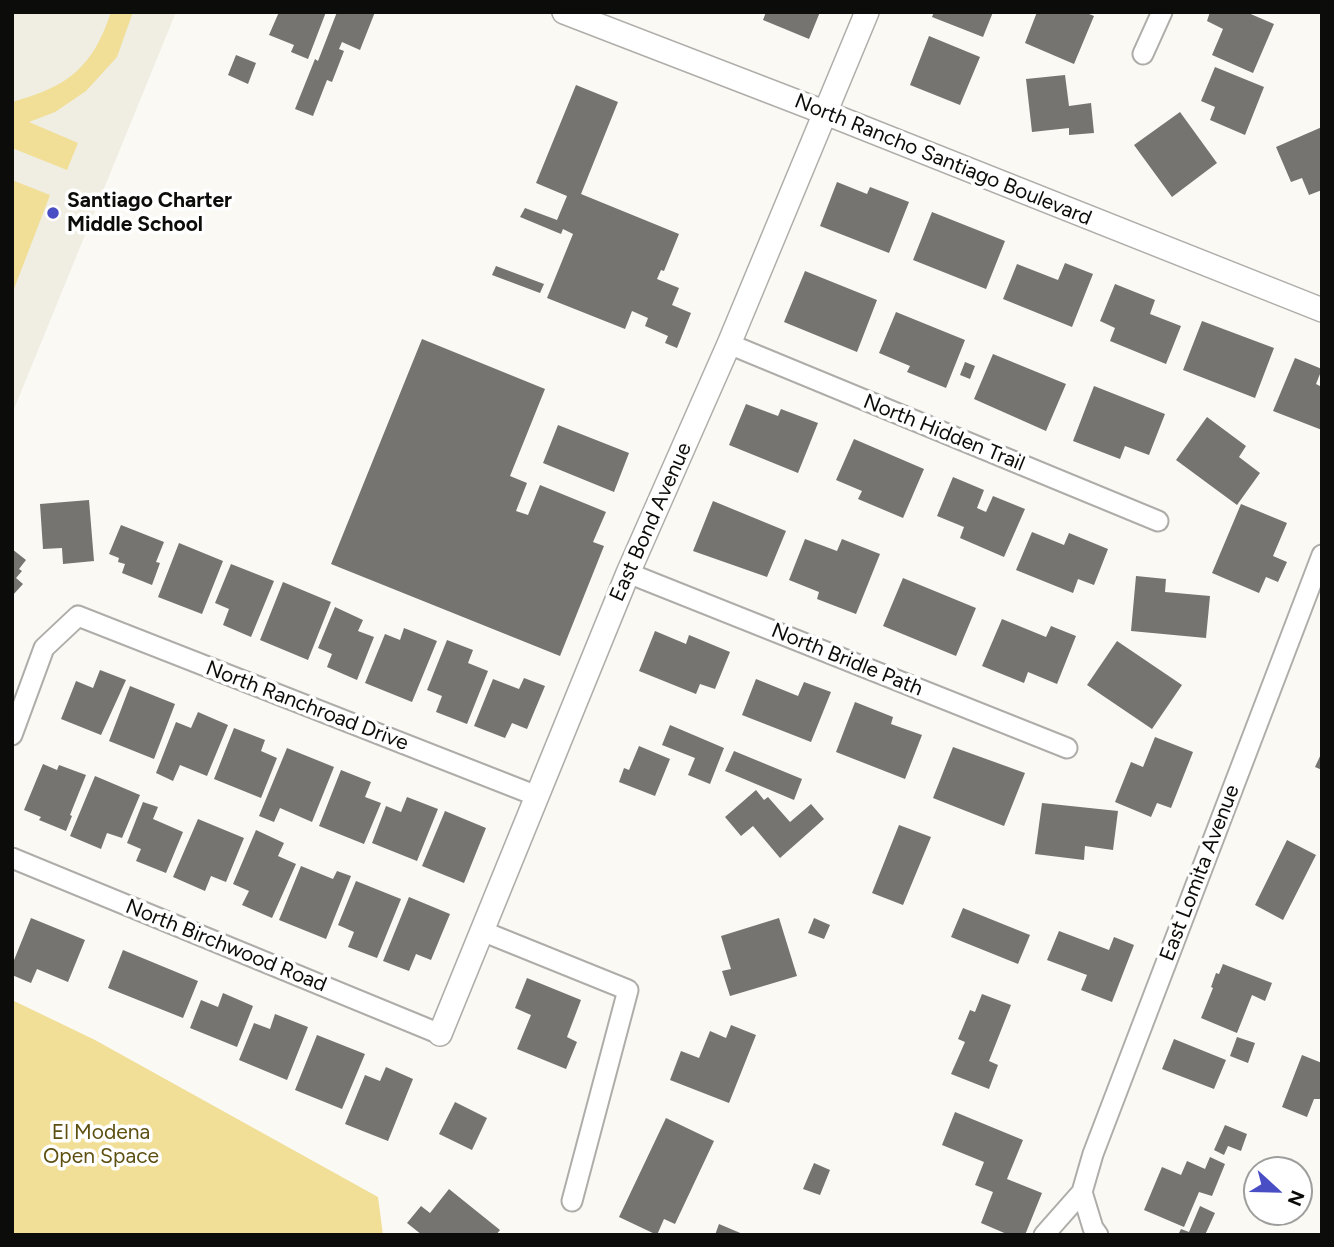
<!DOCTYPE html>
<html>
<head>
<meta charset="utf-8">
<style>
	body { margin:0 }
	#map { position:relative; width:1334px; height:1247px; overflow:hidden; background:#faf9f4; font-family:Figtree,sans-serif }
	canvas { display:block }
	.frame { position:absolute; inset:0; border:14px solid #0c0c0a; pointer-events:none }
	.north { position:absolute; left:1243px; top:1156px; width:70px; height:70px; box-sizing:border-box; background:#fff; border:2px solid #9e9e9d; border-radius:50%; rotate:112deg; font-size:19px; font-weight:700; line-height:28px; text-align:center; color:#0c0c0a }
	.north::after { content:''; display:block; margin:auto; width:24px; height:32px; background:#494ec4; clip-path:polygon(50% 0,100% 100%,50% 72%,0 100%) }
</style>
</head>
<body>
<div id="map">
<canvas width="1334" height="1247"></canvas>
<div class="frame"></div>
<div class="north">N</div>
</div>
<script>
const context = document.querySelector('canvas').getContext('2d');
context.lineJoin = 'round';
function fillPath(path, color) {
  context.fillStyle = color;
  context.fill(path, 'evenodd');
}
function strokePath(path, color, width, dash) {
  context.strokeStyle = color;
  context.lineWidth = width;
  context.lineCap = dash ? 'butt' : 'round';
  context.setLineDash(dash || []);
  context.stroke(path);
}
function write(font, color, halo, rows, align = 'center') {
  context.font = font + ' Figtree,sans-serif';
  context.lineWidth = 7;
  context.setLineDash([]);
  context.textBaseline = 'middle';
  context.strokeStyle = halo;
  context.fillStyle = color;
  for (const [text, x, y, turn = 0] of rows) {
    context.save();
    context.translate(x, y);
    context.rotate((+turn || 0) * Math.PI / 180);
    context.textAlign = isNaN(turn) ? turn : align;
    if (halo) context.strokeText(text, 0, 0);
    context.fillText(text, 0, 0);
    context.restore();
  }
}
fillPath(new Path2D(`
	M12 12H176L12 414Z`), '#f0ede2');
fillPath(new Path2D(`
	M111 12H133L117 57 86 91 55 112 29 122 78 143 67 170 12 148V102C68 87 93 67 111 12Z
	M12 180 50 195 12 294Z
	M12 1000 95 1040 378 1197 383 1235H12Z`), '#f1df97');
fillPath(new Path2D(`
	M279 12H326L308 59 291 52 294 45 269 35Z
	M337 12H375L360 50 342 42 339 49 344 51 332 82 327 80 313 116 295 109 315 59 318 61Z
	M766 12H820L809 39 763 20Z
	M934 12H993L983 37 932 17Z
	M1037 12H1084L1094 16 1074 64 1025 43Z
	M1210 12H1246L1274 24 1253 73 1212 55 1223 29 1207 21Z
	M929 36 980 57 960 105 910 85Z
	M236 55 256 63 248 84 228 75Z
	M1215 67 1264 87 1245 135 1210 120 1215 107 1201 101Z
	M1065 75 1069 106 1091 103 1094 133 1069 135V128L1032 132 1026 79Z
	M576 85 618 102 581 194 679 234 664 271 661 270 657 279 679 288 672 305 691 313 677 348 665 343 668 336 645 326 648 318 632 311 625 329 547 298 573 234 563 229 561 234 520 217 525 208 557 220 567 196 536 183Z
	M1180 112 1217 163 1172 197 1134 145Z
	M1322 127V190L1309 195 1302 178 1291 182 1276 147Z
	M837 182 867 194 870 187 909 202 889 253 820 226Z
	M932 212 1005 241 986 289 913 260Z
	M1065 263 1093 274 1072 327 1003 299 1017 264 1058 280Z
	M496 266 544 284 540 293 492 275Z
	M805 271 877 300 857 352 784 322Z
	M1115 284 1155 300 1150 314 1181 326 1166 364 1110 341 1115 328 1100 321Z
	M896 312 965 340 946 388 907 372 910 366 879 353Z
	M1202 321 1274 348 1255 398 1183 370Z
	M422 339 545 389 510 476 527 483 516 511 528 515 540 485 606 512 593 542 604 546 560 656 331 564Z
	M993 354 1066 384 1046 431 974 399Z
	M1295 358 1322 369 1316 384 1322 387V430L1273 411Z
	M965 362 975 366 970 379 960 375Z
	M1094 386 1165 414 1149 455 1125 446 1120 459 1073 441Z
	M746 404 778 416 781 409 818 423 798 473 729 445Z
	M1207 417 1246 446 1239 457 1260 473 1237 505 1176 460Z
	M558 425 629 453 614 492 543 463Z
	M854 439 924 469 903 518 858 499 862 491 836 480Z
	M953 477 984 490 977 508 986 512 993 496 1025 509 1004 557 960 538 964 527 937 516Z
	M89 500 94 561 63 564 62 548 43 549 40 504Z
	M713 501 786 531 767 577 693 551Z
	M1241 504 1287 523 1273 556 1287 562 1278 582 1266 577 1259 593 1212 573Z
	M121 525 164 542 156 562 160 563 152 585 122 573 125 564 118 562 119 558 109 554Z
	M1032 532 1064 545 1069 533 1108 549 1094 585 1078 579 1073 593 1016 570Z
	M805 539 837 551 842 539 880 554 856 614 817 599 819 592 789 580Z
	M179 543 223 561 202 614 158 597Z
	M12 549 26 560 19 569 22 571 16 578 23 584 12 596Z
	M231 564 274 581 251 637 223 625 229 609 215 603Z
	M1136 576 1166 579 1165 592 1210 596 1206 638 1131 631Z
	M903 578 976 608 956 656 883 626Z
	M283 582 331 602 308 660 260 640Z
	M335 607 363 620 358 631 374 637 357 680 327 667 332 654 318 648Z
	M1002 619 1046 637 1051 626 1076 636 1057 684 1028 672 1024 683 982 666Z
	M404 628 437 641 412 702 365 683 385 634 400 640Z
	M655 631 686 644 689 635 730 652 715 689 700 684 696 694 639 671Z
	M447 640 473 650 468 663 488 671 467 724 436 712 442 696 427 690Z
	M1117 641 1182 685 1152 729 1087 685Z
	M100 670 126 680 101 735 61 719 76 681 93 688Z
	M524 678 545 686 527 729 512 723 505 738 474 726 493 679 519 689Z
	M756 679 798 696 804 682 831 692 811 742 742 715Z
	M130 686 175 704 154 759 109 741Z
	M855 702 893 717 891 724 922 735 905 779 836 752Z
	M198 712 228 725 207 776 180 765 173 781 156 773 176 722 191 728Z
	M670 725 724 748 710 784 688 775 695 758 662 745Z
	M234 728 265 740 261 751 277 758 261 798 214 779Z
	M1155 737 1193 752 1171 808 1157 803 1151 817 1115 802 1131 762 1143 767Z
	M639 746 670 759 655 796 619 782 624 768 629 770Z
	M953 747 1025 773 1004 826 933 798Z
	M287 748 334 767 312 822 280 808 274 822 259 816Z
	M734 751 802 779 794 800 725 771Z
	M1322 752V770L1315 767Z
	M43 764 57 770 59 765 86 775 70 815 72 816 66 831 39 820 41 817 24 810Z
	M341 770 371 782 365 797 381 803 364 844 319 826Z
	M95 776 140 795 122 838 107 833 101 849 70 836Z
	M756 790 764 800 768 797 790 822 811 804 824 819 780 858 753 826 741 836 725 817Z
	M407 797 438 809 417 861 372 843 386 806 401 812Z
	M143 802 158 807 153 819 183 832 166 873 136 861 141 849 127 843Z
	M1042 803 1118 811 1113 850 1085 846 1084 860 1035 854Z
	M445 811 486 828 464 883 422 866Z
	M198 819 244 838 226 882 211 876 205 891 173 877Z
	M899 825 931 837 903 905 872 893Z
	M256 830 284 843 278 856 296 864 272 918 242 905 249 891 233 884Z
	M1287 840 1316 855 1283 920 1255 905Z
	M301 866 333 879 337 871 351 876 326 939 279 920Z
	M356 881 401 899 377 958 348 947 354 932 338 925Z
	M409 897 450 914 431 960 416 954 409 971 383 961Z
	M963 908 1030 935 1018 964 951 937Z
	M31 918 85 940 68 982 37 969 31 983 12 975V965Z
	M779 918 797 976 730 996 722 971 731 969 721 936Z
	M814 918 830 925 824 939 808 933Z
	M1059 931 1109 950 1114 937 1134 945 1112 1002 1081 990 1087 975 1047 960Z
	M123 950 198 981 183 1018 108 988Z
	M1223 964 1272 983 1265 1001 1252 995 1237 1033 1201 1018 1213 988 1211 987 1216 973 1219 974Z
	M527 978 581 1000 567 1037 577 1042 566 1069 517 1049 531 1015 515 1008Z
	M223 993 253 1006 237 1047 190 1028 201 1000 218 1007Z
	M982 994 1011 1005 989 1061 998 1065 989 1089 951 1074 965 1042 958 1039 970 1010 975 1012Z
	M275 1014 308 1027 287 1080 239 1060 254 1023 270 1029Z
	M731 1025 756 1035 729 1103 670 1080 681 1051 699 1058 710 1031 726 1038Z
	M317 1035 365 1054 342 1109 295 1090Z
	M1237 1037 1255 1043 1248 1063 1230 1056Z
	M1174 1039 1226 1060 1214 1089 1162 1069Z
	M1302 1055 1322 1063V1099H1314L1307 1117 1282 1107Z
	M386 1067 413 1079 388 1141 345 1124 365 1075 380 1081Z
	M455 1102 487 1118 472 1150 439 1134Z
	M955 1112 1023 1140 1007 1179 1042 1193 1025 1235H1009L981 1223 993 1192 975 1185 984 1162 942 1145Z
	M666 1118 714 1141 675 1224 664 1219 657 1235 619 1217Z
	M1225 1125 1247 1134 1241 1151 1228 1146 1224 1155 1214 1150Z
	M1210 1157 1225 1164 1212 1196 1199 1192 1184 1227 1144 1210 1162 1167 1181 1175 1187 1161 1205 1169Z
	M814 1163 830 1170 820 1195 803 1189Z
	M449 1189 500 1230 496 1235H422L407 1223 421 1206 430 1213Z
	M1200 1206 1215 1213 1205 1235H1178L1181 1229 1189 1232Z
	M719 1224 745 1235H715Z`), '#757470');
const minor = new Path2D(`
	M1143 54 1162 12
	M729 344 1158 521
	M628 573 1067 748
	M12 735 44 648 78 616 537 796
	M12 858 440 1034
	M482 931 628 990 572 1201
	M1082 1192 1093 1228 1098 1235
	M1044 1235 1082 1192 1093 1154 1322 555`);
const tertiary = new Path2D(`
	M564 12 826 113 1322 310
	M440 1034 628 573 729 344 867 12`);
strokePath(minor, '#afada9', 23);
strokePath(tertiary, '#afada9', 26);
strokePath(minor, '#fff', 19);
strokePath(tertiary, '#fff', 23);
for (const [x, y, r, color] of [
	[53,213,7,"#494ec4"]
]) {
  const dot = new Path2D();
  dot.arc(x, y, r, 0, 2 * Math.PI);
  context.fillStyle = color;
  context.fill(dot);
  strokePath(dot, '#fff', 2.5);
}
write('21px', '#0c0c0a', '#fff', [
	["North Rancho Santiago Boulevard",943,160,22],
	["North Hidden Trail",944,433,22],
	["East Bond Avenue",651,522,-66],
	["North Bridle Path",847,660,22],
	["North Ranchroad Drive",307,706,21],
	["East Lomita Avenue",1200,873,-69],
	["North Birchwood Road",226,946,22]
]);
write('bold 21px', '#0c0c0a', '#fff', [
	["Santiago Charter",67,201],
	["Middle School",67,225]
], 'left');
write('21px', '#5e5011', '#fff', [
	["El Modena",101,1133],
	["Open Space",101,1157]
]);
</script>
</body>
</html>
